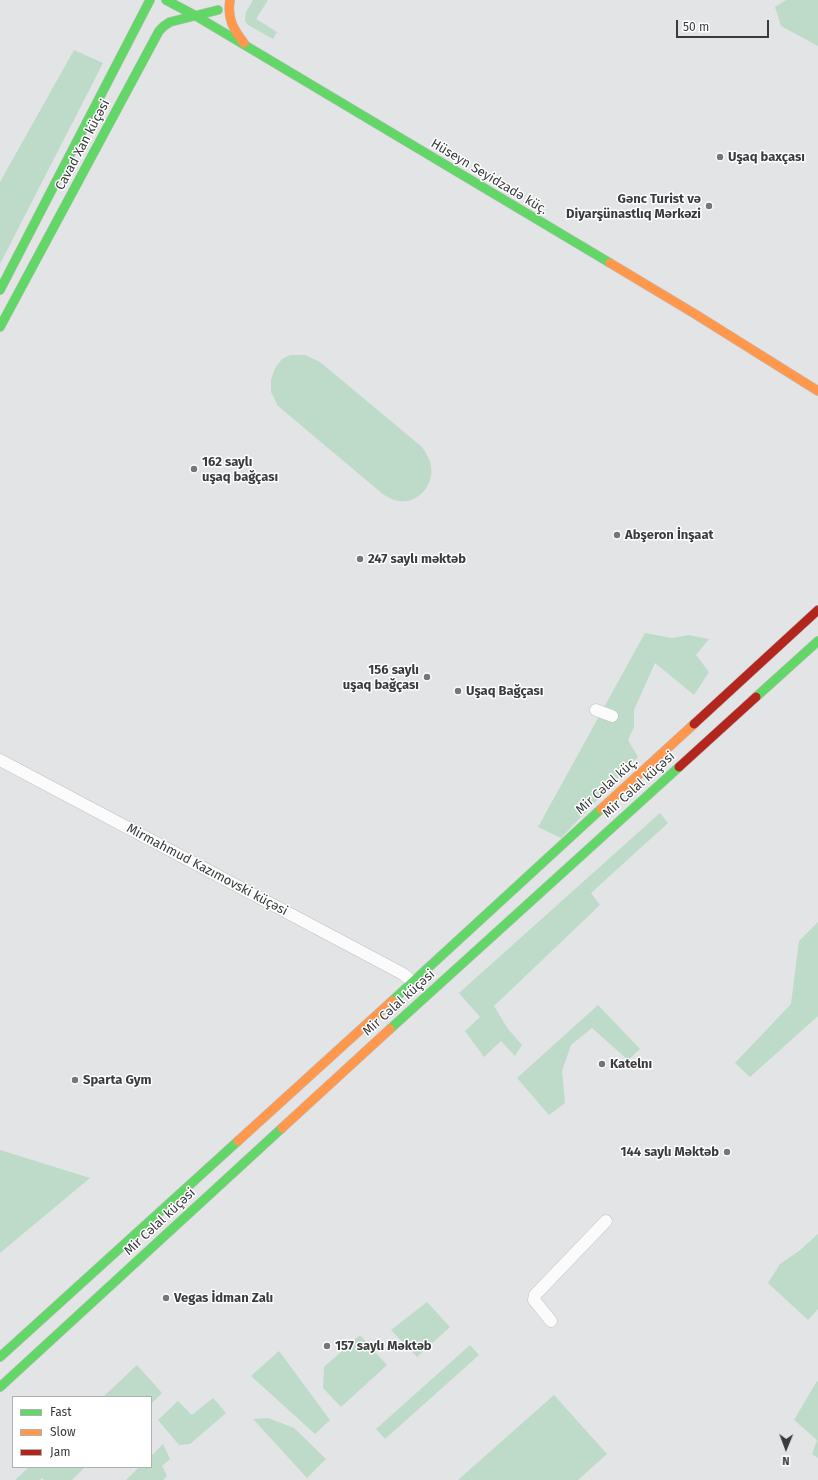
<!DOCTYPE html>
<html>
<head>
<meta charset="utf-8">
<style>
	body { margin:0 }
	#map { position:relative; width:818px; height:1480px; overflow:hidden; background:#e2e4e6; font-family:"Fira Sans",sans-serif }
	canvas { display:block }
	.legend { position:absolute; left:12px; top:1396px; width:140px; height:72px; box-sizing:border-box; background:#fff; border:1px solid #b0b1b1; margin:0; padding:5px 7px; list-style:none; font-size:12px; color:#393b3c }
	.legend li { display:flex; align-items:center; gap:8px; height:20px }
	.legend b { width:20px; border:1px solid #b0b1b1 }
	.north { position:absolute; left:766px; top:1428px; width:40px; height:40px; -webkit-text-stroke:3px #fff; paint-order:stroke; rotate:181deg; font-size:11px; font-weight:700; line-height:16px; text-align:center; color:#393b3c }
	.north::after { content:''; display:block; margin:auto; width:14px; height:18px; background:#393b3c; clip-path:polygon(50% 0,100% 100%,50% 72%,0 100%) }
	.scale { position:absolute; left:676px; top:20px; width:93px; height:18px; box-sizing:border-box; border:2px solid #393b3c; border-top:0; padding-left:5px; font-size:12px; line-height:14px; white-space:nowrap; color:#393b3c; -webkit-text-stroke:3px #fff; paint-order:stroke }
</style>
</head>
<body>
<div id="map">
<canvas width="818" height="1480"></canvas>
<ul class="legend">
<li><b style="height:5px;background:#63d668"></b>Fast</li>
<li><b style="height:5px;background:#ff974d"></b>Slow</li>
<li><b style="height:5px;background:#b3261e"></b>Jam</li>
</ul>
<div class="north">N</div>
<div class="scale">50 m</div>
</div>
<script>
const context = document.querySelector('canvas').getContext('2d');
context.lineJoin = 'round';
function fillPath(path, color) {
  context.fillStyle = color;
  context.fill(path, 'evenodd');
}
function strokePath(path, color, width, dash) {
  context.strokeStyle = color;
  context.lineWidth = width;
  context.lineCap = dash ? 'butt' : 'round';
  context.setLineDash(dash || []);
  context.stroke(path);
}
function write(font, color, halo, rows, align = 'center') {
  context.font = font + ' "Fira Sans",sans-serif';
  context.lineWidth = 3;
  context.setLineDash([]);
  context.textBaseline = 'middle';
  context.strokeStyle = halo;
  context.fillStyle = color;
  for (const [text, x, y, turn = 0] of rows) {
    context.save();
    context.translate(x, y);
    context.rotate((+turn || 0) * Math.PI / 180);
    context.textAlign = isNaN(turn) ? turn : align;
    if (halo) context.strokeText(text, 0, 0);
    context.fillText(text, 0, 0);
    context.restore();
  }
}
fillPath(new Path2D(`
	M253 0H268L256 19 277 32 273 39 248 25 245 21 246 12Z
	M786 0H818V46L781 26 775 7Z
	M74 50 103 63 0 264V182Z
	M290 355H305L320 362 422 447C426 453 430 459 431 467 434 485 418 504 399 501 394 501 389 497 384 495L278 406 271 392V380L275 368 282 359Z
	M645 633 672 638 689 635 709 639 696 655 709 672 694 695 655 663 634 710V727L628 740 638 757 561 838 538 827Z
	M660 813 668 823 591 893 600 905 494 1006 508 1029 522 1045 515 1056 501 1041 484 1057 465 1031 480 1017 459 993Z
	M818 922V1016L750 1077 735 1063 791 1004 799 941Z
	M598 1005 640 1049 628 1060 592 1028 571 1045 562 1071 565 1103 549 1115 517 1078Z
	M0 1150 90 1178 0 1253Z
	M818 1234V1309L808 1320 768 1283 780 1264 799 1251Z
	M427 1302 450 1327 417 1357 391 1330Z
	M360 1335 387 1365 341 1407 323 1388 324 1367Z
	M470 1345 479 1355 385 1439 376 1429Z
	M279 1351 330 1420 315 1434 251 1376Z
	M137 1365 162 1393 151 1404V1397H103Z
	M817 1381 818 1382V1458L812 1454 817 1440 794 1420Z
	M554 1395 607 1454 578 1480H458Z
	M213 1398 226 1413 190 1444 179 1445 158 1420 178 1401 192 1415Z
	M268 1418 294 1428 326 1459 307 1478 253 1419Z
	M163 1444 170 1459 162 1466 167 1476 163 1480H126L139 1467H151V1456Z
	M29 1467H85L72 1480H44L42 1478 40 1480H15Z`), '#bddbc8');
const street = new Path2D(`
	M596 710 612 716
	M0 760 390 967 403 974 413 982
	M551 1321 534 1300 535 1295 606 1221`);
const fast = new Path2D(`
	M166 0 196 16 610 263
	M0 290 150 0
	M0 327 159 31 164 26 170 22 218 10
	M756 697 818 641
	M392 1001 601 809
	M390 1029 679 767
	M0 1357 238 1141
	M0 1387 282 1128`);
const slow = new Path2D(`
	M230 0C227 18 233 29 244 43
	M610 263 695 314 818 391
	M601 809 694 724
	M282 1128 390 1029
	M238 1141 392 1001`);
const jam = new Path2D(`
	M694 724 818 610
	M679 767 756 697`);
strokePath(street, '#bfc0c2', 13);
strokePath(fast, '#bfc0c2', 10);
strokePath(slow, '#bfc0c2', 10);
strokePath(jam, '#bfc0c2', 10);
strokePath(street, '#fbfbfb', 12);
strokePath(fast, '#63d668', 9);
strokePath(slow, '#ff974d', 9);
strokePath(jam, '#b3261e', 9);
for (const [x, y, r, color] of [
	[720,157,4,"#747678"],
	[709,206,4,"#747678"],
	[194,469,4,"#747678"],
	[617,535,4,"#747678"],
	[360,559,4,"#747678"],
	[427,677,4,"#747678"],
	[458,691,4,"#747678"],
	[602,1064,4,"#747678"],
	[75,1080,4,"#747678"],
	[727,1152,4,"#747678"],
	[166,1298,4,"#747678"],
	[327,1346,4,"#747678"]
]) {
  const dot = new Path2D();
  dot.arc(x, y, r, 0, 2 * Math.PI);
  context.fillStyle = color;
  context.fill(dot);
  strokePath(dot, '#fff', 1.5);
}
write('13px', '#393b3c', '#fff', [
	["Cavad Xan küçəsi",83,145,-62],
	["Hüseyn Seyidzadə küç.",489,177,31],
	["Mir Cəlal küçəsi",639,785,-42],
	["Mir Cəlal küç.",607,786,-42],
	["Mirmahmud Kazımovski küçəsi",207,870,28],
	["Mir Cəlal küçəsi",399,1003,-42],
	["Mir Cəlal küçəsi",160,1222,-43]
]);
write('bold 13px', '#393b3c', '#fff', [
	["Uşaq baxçası",728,157],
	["Gənc Turist və",701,199,"right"],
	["Diyarşünastlıq Mərkəzi",701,214,"right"],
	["162 saylı",202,462],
	["uşaq bağçası",202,477],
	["Abşeron İnşaat",625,535],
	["247 saylı məktəb",368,559],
	["156 saylı",419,670,"right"],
	["uşaq bağçası",419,685,"right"],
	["Uşaq Bağçası",466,691],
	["Katelnı",610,1064],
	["Sparta Gym",83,1080],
	["144 saylı Məktəb",719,1152,"right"],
	["Vegas İdman Zalı",174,1298],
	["157 saylı Məktəb",335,1346]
], 'left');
</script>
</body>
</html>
